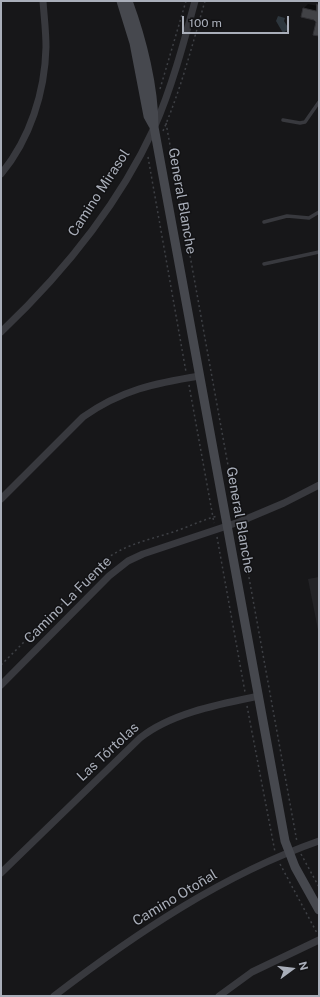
<!DOCTYPE html>
<html>
<head>
<meta charset="utf-8">
<style>
	body { margin:0 }
	#map { position:relative; width:320px; height:997px; overflow:hidden; background:#171719; font-family:"Public Sans",sans-serif }
	canvas { display:block }
	.frame { position:absolute; inset:0; border:2px solid #a9aeb9; pointer-events:none }
	.north { position:absolute; left:272px; top:949px; width:40px; height:40px; -webkit-text-stroke:3px #121214; paint-order:stroke; rotate:75deg; font-size:11px; font-weight:700; line-height:16px; text-align:center; color:#a9aeb9 }
	.north::after { content:''; display:block; margin:auto; width:14px; height:18px; background:#a9aeb9; clip-path:polygon(50% 0,100% 100%,50% 72%,0 100%) }
	.scale { position:absolute; left:182px; top:16px; width:107px; height:18px; box-sizing:border-box; border:2px solid #a9aeb9; border-top:0; padding-left:5px; font-size:12px; line-height:14px; white-space:nowrap; color:#a9aeb9; -webkit-text-stroke:3px #121214; paint-order:stroke }
</style>
</head>
<body>
<div id="map">
<canvas width="320" height="997"></canvas>
<div class="frame"></div>
<div class="north">N</div>
<div class="scale">100 m</div>
</div>
<script>
const context = document.querySelector('canvas').getContext('2d');
context.lineJoin = 'round';
function fillPath(path, color) {
  context.fillStyle = color;
  context.fill(path, 'evenodd');
}
function strokePath(path, color, width, dash) {
  context.strokeStyle = color;
  context.lineWidth = width;
  context.lineCap = dash ? 'butt' : 'round';
  context.setLineDash(dash || []);
  context.stroke(path);
}
function write(font, color, halo, rows, align = 'center') {
  context.font = font + ' "Public Sans",sans-serif';
  context.lineWidth = 3;
  context.setLineDash([]);
  context.textBaseline = 'middle';
  context.strokeStyle = halo;
  context.fillStyle = color;
  for (const [text, x, y, turn = 0] of rows) {
    context.save();
    context.translate(x, y);
    context.rotate((+turn || 0) * Math.PI / 180);
    context.textAlign = isNaN(turn) ? turn : align;
    if (halo) context.strokeText(text, 0, 0);
    context.fillText(text, 0, 0);
    context.restore();
  }
}
fillPath(new Path2D(`
	M319 577V635L308 579Z`), '#232326');
fillPath(new Path2D(`
	M278 16 285 18 284 21 289 29 283 33 276 21Z`), '#2d363d');
fillPath(new Path2D(`
	M308 4 318 6 319 4V35L318 21 302 16 304 8Z`), '#0007');
const building = new Path2D(`
	M317 4 319 5V36L313 35 316 22 314 20 301 17 303 8 316 11Z`);
fillPath(building, '#414246');
strokePath(building, '#313135', 1);
strokePath(new Path2D(`
	M160 89 186 1
	M166 123 237 515
	M163 131C181 89 192 46 205 1
	M148 157 186 372
	M189 385 214 523
	M240 528 297 842
	M217 537 245 692
	M1 665 109 557C129 543 153 539 176 531 190 526 203 520 217 516
	M247 706 275 852
	M301 854 319 887
	M280 864 317 933`), '#3e4045', 1.5, [2, 3]);
strokePath(new Path2D(`
	M283 120 300 123 305 122 319 102
	M264 222 287 216 309 218 319 212
	M264 264 319 252`), '#38393e', 3.5);
strokePath(new Path2D(`
	M1 174C30 139 45 92 46 47 46 31 44 16 43 1
	M1 332C63 273 118 206 154 128 171 90 184 42 195 1
	M1 499 83 417C121 390 155 383 200 376
	M1 685 109 576 128 561 143 554 239 522 284 503 319 485
	M1 873 140 738C171 713 220 704 259 696
	M54 996C135 934 222 875 319 841
	M219 996 252 972 319 940`), '#38393e', 7);
strokePath(new Path2D(`
	M121 1 134 43 148 116 153 125
	M128 1C142 39 154 87 154 127L285 841 295 867 319 910`), '#46484e', 9);
write('14px', '#a9aeb9', '#121214', [
	["Camino Mirasol",99,193,-57],
	["General Blanche",182,201,80],
	["General Blanche",240,520,80],
	["Camino La Fuente",68,600,-45],
	["Las Tórtolas",108,752,-43],
	["Camino Otoñal",175,898,-31]
]);
</script>
</body>
</html>
